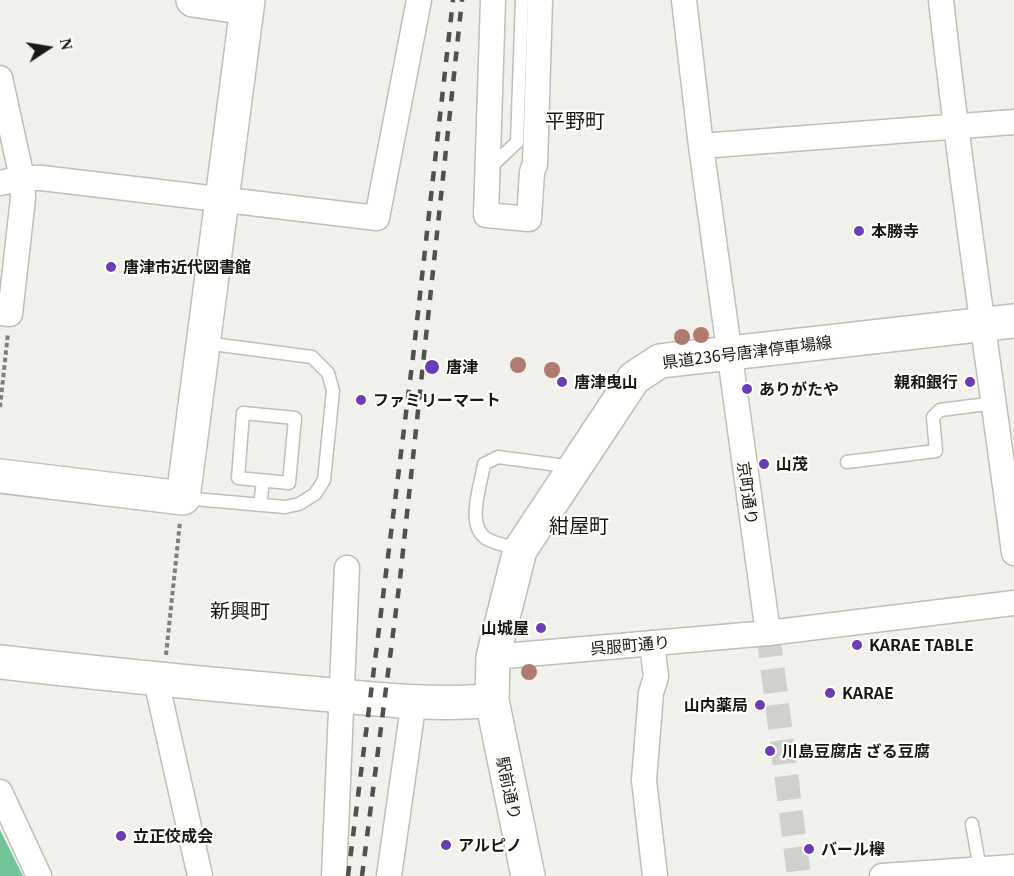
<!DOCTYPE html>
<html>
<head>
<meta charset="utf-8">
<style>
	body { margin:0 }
	#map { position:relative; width:1014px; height:876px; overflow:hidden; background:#f2f0eb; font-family:Georgia,serif }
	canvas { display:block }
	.north { position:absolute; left:18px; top:18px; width:60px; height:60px; -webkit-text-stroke:4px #fffef8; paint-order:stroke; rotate:78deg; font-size:16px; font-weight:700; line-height:24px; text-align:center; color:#191816 }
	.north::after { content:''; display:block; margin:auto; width:21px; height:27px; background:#191816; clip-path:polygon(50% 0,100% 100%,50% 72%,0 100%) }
</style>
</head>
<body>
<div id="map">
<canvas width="1014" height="876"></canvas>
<div class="north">N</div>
</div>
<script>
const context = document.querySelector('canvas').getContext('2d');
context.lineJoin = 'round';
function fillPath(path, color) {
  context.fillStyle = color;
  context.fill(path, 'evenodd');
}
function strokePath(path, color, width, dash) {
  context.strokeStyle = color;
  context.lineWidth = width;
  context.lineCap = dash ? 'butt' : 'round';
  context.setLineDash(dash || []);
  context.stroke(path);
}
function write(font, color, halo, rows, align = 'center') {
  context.font = font + ' Georgia,"Noto Sans JP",serif';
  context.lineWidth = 4.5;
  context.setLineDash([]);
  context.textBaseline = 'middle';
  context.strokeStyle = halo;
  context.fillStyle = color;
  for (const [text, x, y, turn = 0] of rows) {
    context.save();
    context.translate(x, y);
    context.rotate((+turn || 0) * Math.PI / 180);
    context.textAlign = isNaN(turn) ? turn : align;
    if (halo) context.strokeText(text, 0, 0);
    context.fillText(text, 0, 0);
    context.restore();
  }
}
fillPath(new Path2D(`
	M0 830 23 876H0Z`), '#70c498');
strokePath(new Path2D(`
	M768 633 799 876`), '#d1d0cb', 24, [24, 12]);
const lane = new Path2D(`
	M488 162H496L517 142 522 0
	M243 413 295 418 289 483 238 478Z
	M847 462 936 451 933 417 940 410 995 403
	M183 498 285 507 299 504 315 494 324 480 333 391 328 373 312 357 205 343
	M260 505 263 481
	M519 549C509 546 496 544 487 539 465 526 481 485 484 464L498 457 573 467
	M972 824 980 869`);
const street = new Path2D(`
	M493 0 486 215 529 219 532 172 535 164 540 0
	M684 0 701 146 768 633
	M941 0C961 185 990 369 1014 553
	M0 78 22 178 23 198 10 314 0 313
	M701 146 1014 122
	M0 183 22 178H42L377 218 419 0
	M652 643 656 677 651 693 644 780 655 876
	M493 657 768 633 1014 603
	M156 680 200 876
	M0 792 39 876
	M334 876 347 568
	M389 876 414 700
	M882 876 1014 867`);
const secondary = new Path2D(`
	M193 0 247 8
	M0 476 183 498 248 0
	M0 662C103 674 206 684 309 693 366 698 436 707 492 700
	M528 876 492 700 493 657 520 550 634 378 660 361 1014 321`);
strokePath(lane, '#bfbeb9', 15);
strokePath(street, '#bfbeb9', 27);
strokePath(secondary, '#bfbeb9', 36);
strokePath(new Path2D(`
	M0 407 8 333
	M166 655 180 522`), '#807f7b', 4, [4.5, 3]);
strokePath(lane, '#fff', 12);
strokePath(street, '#fff', 24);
strokePath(secondary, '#fff', 33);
strokePath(new Path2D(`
	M348 876 413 357 453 0
	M362 876 400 579 462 0`), '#52514e', 4.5, [10, 10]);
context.fillStyle = '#b17a6f';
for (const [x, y] of [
	[701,335],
	[682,337],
	[518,365],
	[552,370],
	[529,672]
]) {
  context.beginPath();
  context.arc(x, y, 8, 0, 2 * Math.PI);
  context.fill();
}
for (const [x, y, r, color] of [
	[859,231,6,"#6a3db5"],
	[111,267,6,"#6a3db5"],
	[432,367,8,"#6a3db5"],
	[562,382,6,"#6a3db5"],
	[970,382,6,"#6a3db5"],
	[747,389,6,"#6a3db5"],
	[361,400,6,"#6a3db5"],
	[764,464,6,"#6a3db5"],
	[541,628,6,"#6a3db5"],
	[857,645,6,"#6a3db5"],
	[830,693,6,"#6a3db5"],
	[760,705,6,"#6a3db5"],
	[770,751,6,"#6a3db5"],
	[121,836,6,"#6a3db5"],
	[446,845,6,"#6a3db5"],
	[809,849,6,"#6a3db5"]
]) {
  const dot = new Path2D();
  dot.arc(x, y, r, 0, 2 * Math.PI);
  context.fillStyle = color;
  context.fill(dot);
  strokePath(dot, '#fffef8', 2);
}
write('bold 16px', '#191816', '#fffef8', [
	["本勝寺",871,231],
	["唐津市近代図書館",123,267],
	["唐津",446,367],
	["唐津曳山",574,382],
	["親和銀行",958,382,"right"],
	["ありがたや",759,389],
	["ファミリーマート",373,400],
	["山茂",776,464],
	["山城屋",529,628,"right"],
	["KARAE TABLE",869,645],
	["KARAE",842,693],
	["山内薬局",748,705,"right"],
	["川島豆腐店 ざる豆腐",782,751],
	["立正佼成会",133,836],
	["アルピノ",458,845],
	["バール欅",821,849]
], 'left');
write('16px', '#191816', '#fffef8', [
	["県道236号唐津停車場線",747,352,-7],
	["京町通り",748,493,82],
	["呉服町通り",630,645,-5],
	["駅前通り",509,788,78]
]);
write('20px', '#191816', '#fffef8', [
	["平野町",575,120],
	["紺屋町",579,525],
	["新興町",240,610]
]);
</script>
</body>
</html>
